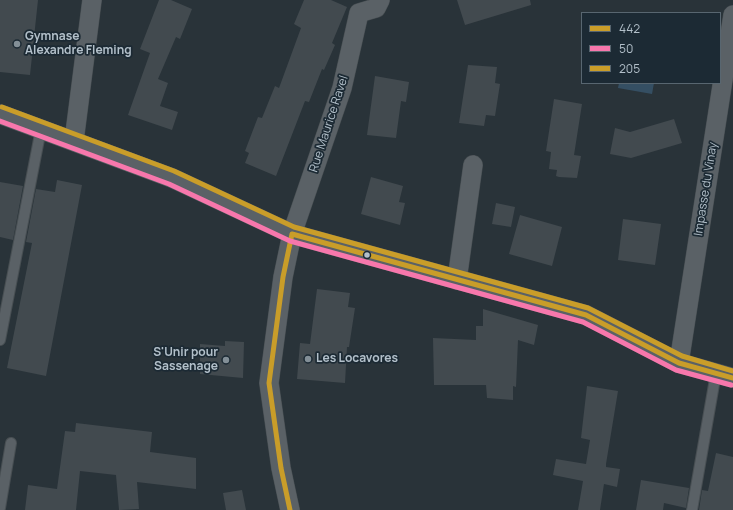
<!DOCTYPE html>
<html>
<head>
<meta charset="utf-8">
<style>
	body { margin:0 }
	#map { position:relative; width:733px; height:510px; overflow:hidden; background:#293339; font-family:Manrope,sans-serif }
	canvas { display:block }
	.legend { position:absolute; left:581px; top:12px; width:140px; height:72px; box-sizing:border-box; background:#1c2a34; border:1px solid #586670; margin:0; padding:5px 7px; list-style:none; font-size:12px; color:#b3c0ca }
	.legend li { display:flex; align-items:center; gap:8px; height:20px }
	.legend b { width:20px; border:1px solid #586670 }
</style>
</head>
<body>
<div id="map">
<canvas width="733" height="510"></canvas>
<ul class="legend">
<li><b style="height:5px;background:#c99d29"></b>442</li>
<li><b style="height:5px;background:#f777ac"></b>50</li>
<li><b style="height:5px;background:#c99d29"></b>205</li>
</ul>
</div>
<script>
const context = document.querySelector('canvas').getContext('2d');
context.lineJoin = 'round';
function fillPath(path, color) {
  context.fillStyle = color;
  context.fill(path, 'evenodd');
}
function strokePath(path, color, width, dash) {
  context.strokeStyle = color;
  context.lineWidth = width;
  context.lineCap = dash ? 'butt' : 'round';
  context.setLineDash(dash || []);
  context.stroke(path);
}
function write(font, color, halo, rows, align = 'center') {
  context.font = font + ' Manrope,sans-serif';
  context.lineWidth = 3.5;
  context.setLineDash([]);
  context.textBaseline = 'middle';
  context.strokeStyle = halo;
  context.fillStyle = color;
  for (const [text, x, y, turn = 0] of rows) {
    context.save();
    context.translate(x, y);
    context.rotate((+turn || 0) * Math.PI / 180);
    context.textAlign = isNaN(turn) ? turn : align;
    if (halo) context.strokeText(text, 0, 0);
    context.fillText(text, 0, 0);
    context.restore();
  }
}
fillPath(new Path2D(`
	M619 83H654L652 94 618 88Z`), '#354f63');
fillPath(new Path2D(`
	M0 0H38L30 75 0 72Z
	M159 0H171L192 9 180 39 176 37 158 79 168 83 160 106 178 112 172 130 128 115 150 53 140 49Z
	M304 0H331L347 7 332 43 335 45 324 70 322 69 309 102 305 101 276 176 245 163 249 153 245 151 258 117 262 118 275 86 279 88 301 28 294 24Z
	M457 0H530L531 5 465 25Z
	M468 65 497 67 495 83 500 84 495 116 486 115 484 126 459 123Z
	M375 76 409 82 406 102 401 101 396 138 367 135Z
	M554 99 582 104 574 155 581 156 577 178 559 177 556 176 557 170 549 169 551 152 546 151Z
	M674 119 682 143 631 158 610 154 615 128 630 132Z
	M371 177 403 186 399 202 405 203 400 225 361 214Z
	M57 180 82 185 46 376 7 368 32 243 26 242 36 189 55 192Z
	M0 182 23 186 13 240 0 237Z
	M496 203 515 207 511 227 492 224Z
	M520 215 562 227 552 266 509 254Z
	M623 219 661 224 655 265 618 260Z
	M317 289 350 293 348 307 355 308 349 347H347L345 383 297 379 300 343 310 344Z
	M483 309 538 325 534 345 518 340 516 387 513 386V400L487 398 486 385H434L433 338 476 340V326H483Z
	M225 341 244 342 243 378 200 374V344L225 346Z
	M587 386 618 391 606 464V467L620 469 617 487 604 484 600 510H578L583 481 553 475 556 459 586 464 590 440 581 438Z
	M76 423 152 432 150 452 196 458V489L137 482 139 509 119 510 116 475 80 471 76 510H25L28 485 57 489 65 431 75 432Z
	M716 453 733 457V510H699L702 490 708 491Z
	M641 480 689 488 686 508 664 503 663 510H636Z
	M242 490 246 510H226L223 493Z`), '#424a4f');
const service = new Path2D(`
	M0 340 41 129
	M0 508 11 443
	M692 510 716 373`);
const minor = new Path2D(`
	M0 114 172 178 292 234 586 315 679 363 733 378
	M74 141 92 0
	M457 280 473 165
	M679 363 733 15
	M290 510 281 468 269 383 283 277 292 234 342 88 359 13 376 8 380 0`);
strokePath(service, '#484f53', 12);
strokePath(minor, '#484f53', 20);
strokePath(service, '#5a6166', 10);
strokePath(minor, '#5a6166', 19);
strokePath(new Path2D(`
	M292 234 586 315 679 363 733 378
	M290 510 281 468 269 383 283 277 292 234`), '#c99d29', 5);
strokePath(new Path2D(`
	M0 121 169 184 290 241 583 322 676 370 731 385`), '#f777ac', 5);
strokePath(new Path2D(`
	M2 107 174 171 294 227 588 308 682 356 733 371`), '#c99d29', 5);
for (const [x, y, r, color] of [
	[17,44,4,"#838f97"],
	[367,255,3.5,"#b3c0ca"],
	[308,359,4,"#838f97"],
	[226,360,4,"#838f97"]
]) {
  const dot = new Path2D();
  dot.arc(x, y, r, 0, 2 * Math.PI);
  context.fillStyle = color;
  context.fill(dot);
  strokePath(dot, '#1c2a34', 1.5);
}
write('bold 12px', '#b3c0ca', '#1c2a34', [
	["Gymnase",25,37],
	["Alexandre Fleming",25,51],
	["S'Unir pour",218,353,"right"],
	["Sassenage",218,367,"right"],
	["Les Locavores",316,359]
], 'left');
write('12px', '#b3c0ca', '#1c2a34', [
	["Rue Maurice Ravel",329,124,-72],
	["Impasse du Vinay",706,189,-81]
]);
</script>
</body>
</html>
